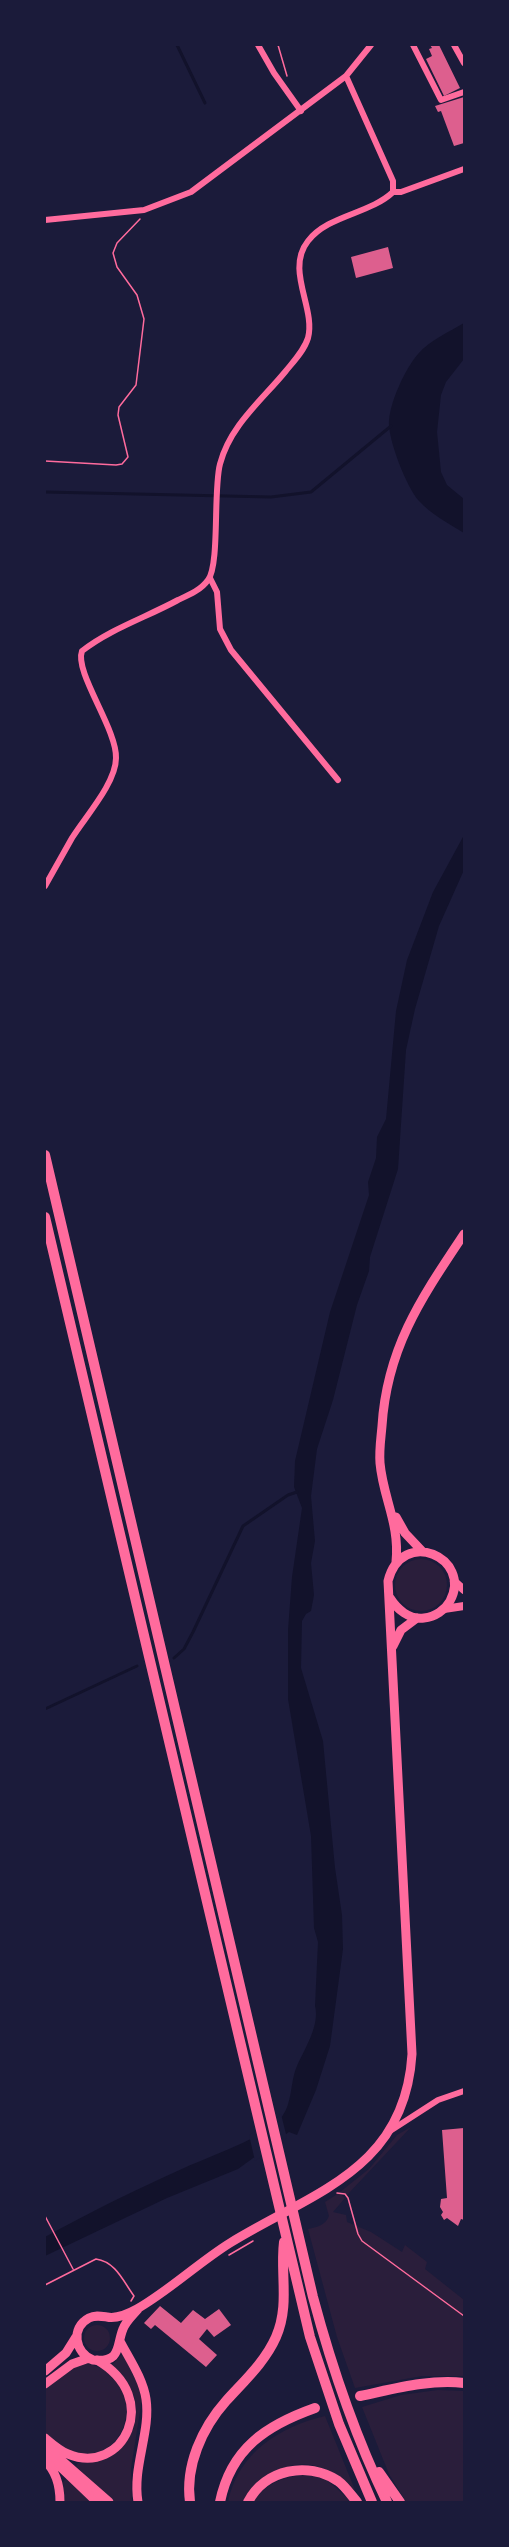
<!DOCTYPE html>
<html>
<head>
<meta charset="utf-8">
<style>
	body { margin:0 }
	#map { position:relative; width:509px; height:2547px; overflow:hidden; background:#1b1b3a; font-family:"Nunito Sans",sans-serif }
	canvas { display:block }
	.frame { position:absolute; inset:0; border:46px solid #1b1b3a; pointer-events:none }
</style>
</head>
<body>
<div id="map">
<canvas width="509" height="2547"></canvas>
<div class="frame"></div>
</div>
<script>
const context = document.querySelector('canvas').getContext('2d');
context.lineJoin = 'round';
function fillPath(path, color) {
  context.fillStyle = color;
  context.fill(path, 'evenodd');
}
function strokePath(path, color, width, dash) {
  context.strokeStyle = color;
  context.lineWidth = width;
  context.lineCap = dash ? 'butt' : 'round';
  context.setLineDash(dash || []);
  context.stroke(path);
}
fillPath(new Path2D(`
	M395 1585a26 26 0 1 1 52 0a26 26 0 1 1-52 0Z
	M411 2127 347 2195 340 2192 369 2169 397 2135Z
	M339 2193 345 2198 333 2212 346 2215 347 2222 371 2232 402 2252 405 2245 427 2262 425 2269 464 2300V2376H422L355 2388 337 2337 308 2229C317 2227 326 2225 329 2216L325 2202Z
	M84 2338a13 13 0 1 1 26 0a13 13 0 1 1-26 0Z
	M123 2353 137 2383 142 2399 131 2468 132 2502H112L76 2466 78 2463C136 2461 157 2403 112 2365Z
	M83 2363C151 2372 133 2471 71 2451 61 2448 53 2439 45 2433V2388L75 2366Z
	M438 2390 464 2391V2502H406L389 2474 362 2407 401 2395Z
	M325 2416 355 2490C342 2485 331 2473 319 2467 292 2456 255 2479 242 2502H228C238 2453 279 2427 325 2416Z
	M309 2474 328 2481 352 2502H253C268 2481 285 2477 309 2474Z
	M66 2479 68 2480 91 2502H65L63 2482Z`), '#2a1e3b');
fillPath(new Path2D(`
	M464 323V359L446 382 441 395 437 432 441 472 447 485 464 499V533C449 524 431 514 419 501 407 488 387 438 389 420 391 400 405 369 418 354 430 340 449 332 464 323Z
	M464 835V870L439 926 415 1009 406 1050 398 1169 370 1257 369 1271 357 1305 333 1400 317 1449 311 1496 315 1541 311 1563 314 1595 311 1611 306 1614 302 1621 301 1668 323 1741 335 1868 342 1915 343 1949 330 2046 316 2090 297 2135 289 2132 238 2169 167 2198 45 2256V2237C90 2212 137 2189 184 2168 208 2157 266 2137 281 2118 293 2103 290 2081 297 2066 305 2048 320 2025 315 2006L318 1942 314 1928 311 1836 288 1699V1630L292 1577 302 1508 294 1487 295 1461 330 1312 369 1195 368 1182 376 1158 377 1137 386 1119 396 1011 407 960 433 892Z`), '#12122b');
fillPath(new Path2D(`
	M281 2114 287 2138 255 2161 249 2135 268 2125Z`), '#1b1b3a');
strokePath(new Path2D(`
	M177 45 205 103
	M45 492 271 497 311 492 391 426
	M174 1658 184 1649 193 1632 243 1526 288 1495 297 1492
	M45 1709 137 1666`), '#12122b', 3);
fillPath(new Path2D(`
	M430 45H439L460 88 444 96 426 59 432 56 429 49 432 48Z
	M464 97V143L454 146 441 111 438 112 435 106Z
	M388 247 393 268 356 278 351 257Z
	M464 2128V2220L461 2219 458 2226 447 2218 444 2220 441 2215 443 2212 440 2207 441 2199 447 2198 442 2130Z
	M160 2306 181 2323 193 2310 205 2319 219 2309 231 2325 214 2337 207 2329 199 2339 217 2355 206 2367 155 2325 151 2329 144 2323Z`), '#dd5f8e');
strokePath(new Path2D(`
	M278 45 287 76
	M45 461 116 465 122 464 128 457 118 415 119 407 136 385 144 319 137 295 117 267 113 253 117 243 140 219
	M337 2193 345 2194 348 2198 358 2234 362 2241 464 2316
	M45 2216 73 2269
	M229 2255 253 2241
	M45 2285 96 2259C116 2262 123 2281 134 2296L131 2301`), '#ff6b9d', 1.5);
strokePath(new Path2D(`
	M258 45 274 73 301 111
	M413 45 441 100 464 92
	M454 45 464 63
	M393 192H401L464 169
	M45 220 144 210 191 192 346 76 371 45
	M210 578 217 592 220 629 231 650 338 780
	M45 886C54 870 63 854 72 838 85 817 116 783 116 758 117 729 74 672 82 651 110 629 147 617 178 600 189 595 201 590 208 580 220 564 213 490 220 464 230 426 261 401 285 372 293 362 304 351 308 338 316 308 285 270 308 241 328 215 370 214 393 192V181L346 76
	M390 2131 438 2100 464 2091`), '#ff6b9d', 6);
strokePath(new Path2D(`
	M454 1581 464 1590
	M444 1609 464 1606`), '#ff6b9d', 8);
strokePath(new Path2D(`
	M396 1517 405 1533 422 1551
	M396 1562C400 1524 383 1498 380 1463 379 1450 381 1438 382 1426 387 1347 422 1297 464 1234
	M393 1646 401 1630 417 1618
	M138 2309C133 2315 126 2321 123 2329 116 2346 122 2363 93 2360 75 2353 70 2328 89 2318 95 2315 100 2316 107 2317 117 2319 128 2314 137 2309 170 2290 198 2263 230 2243 313 2192 405 2170 412 2054L388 1581C402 1526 473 1558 450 1601 445 1610 435 1617 424 1618 409 1620 397 1609 390 1598
	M45 2371 66 2353 76 2337
	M45 2384 72 2364 89 2358`), '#ff6b9d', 9);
strokePath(new Path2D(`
	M121 2343C130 2360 143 2379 146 2399 151 2432 132 2467 138 2502
	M45 2438C52 2444 60 2451 68 2454 123 2477 163 2398 97 2360
	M45 2446 109 2502
	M49 2456 97 2502
	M45 2461C57 2472 60 2487 60 2502`), '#ff6b9d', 9);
strokePath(new Path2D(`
	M45 1155 313 2297C332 2368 355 2436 387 2502
	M45 1217 310 2337 339 2424 372 2502
	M360 2396C394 2389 429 2379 464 2383
	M379 2472 400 2502
	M190 2502C185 2466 202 2428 226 2401 244 2381 265 2362 276 2337 290 2305 280 2274 284 2242
	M220 2502C231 2448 267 2425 315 2408
	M248 2502C265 2469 308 2461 338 2481 345 2486 351 2495 357 2502`), '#ff6b9d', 10);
</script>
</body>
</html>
